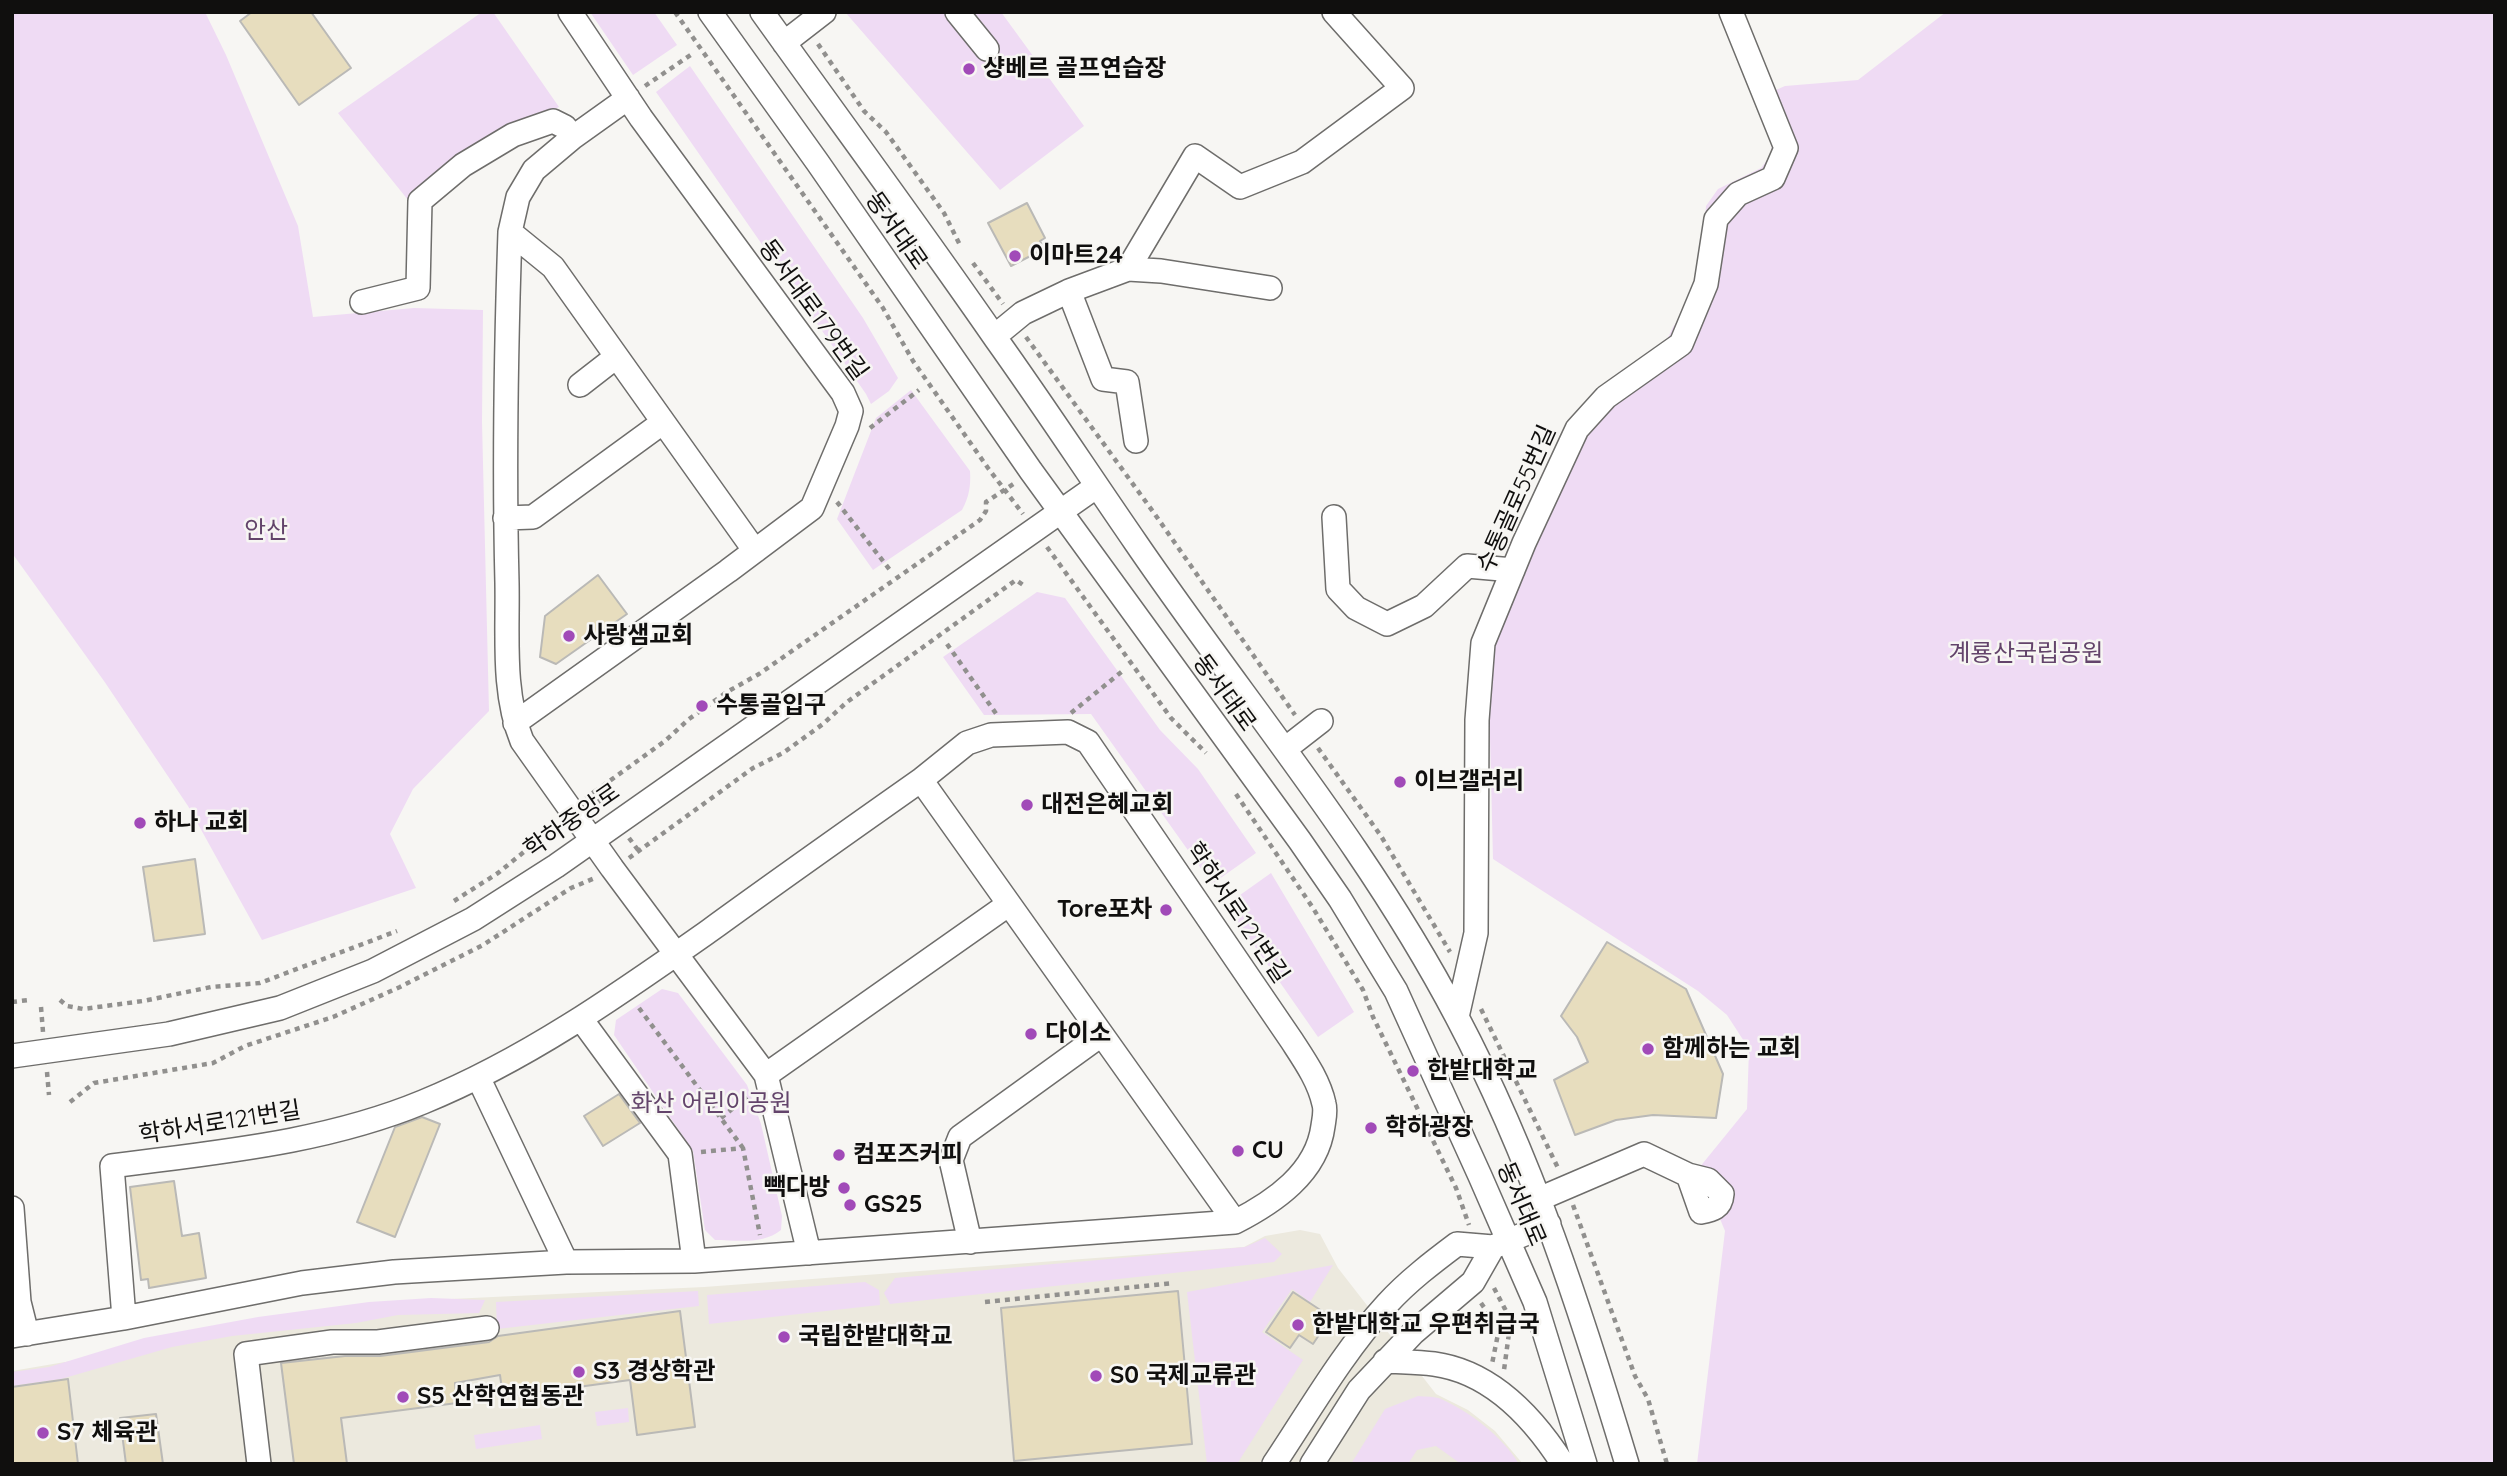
<!DOCTYPE html>
<html>
<head>
<meta charset="utf-8">
<style>
	body { margin:0 }
	#map { position:relative; width:2507px; height:1476px; overflow:hidden; background:#f7f6f3; font-family:Quicksand,sans-serif }
	canvas { display:block }
	.frame { position:absolute; inset:0; border:14px solid #100f0e; pointer-events:none }
</style>
</head>
<body>
<div id="map">
<canvas width="2507" height="1476"></canvas>
<div class="frame"></div>
</div>
<script>
const context = document.querySelector('canvas').getContext('2d');
context.lineJoin = 'round';
function fillPath(path, color) {
  context.fillStyle = color;
  context.fill(path, 'evenodd');
}
function strokePath(path, color, width, dash) {
  context.strokeStyle = color;
  context.lineWidth = width;
  context.lineCap = dash ? 'butt' : 'round';
  context.setLineDash(dash || []);
  context.stroke(path);
}
function write(font, color, halo, rows, align = 'center') {
  context.font = font + ' Quicksand,"Noto Sans KR",sans-serif';
  context.lineWidth = 5;
  context.setLineDash([]);
  context.textBaseline = 'middle';
  context.strokeStyle = halo;
  context.fillStyle = color;
  for (const [text, x, y, turn = 0] of rows) {
    context.save();
    context.translate(x, y);
    context.rotate((+turn || 0) * Math.PI / 180);
    context.textAlign = isNaN(turn) ? turn : align;
    if (halo) context.strokeText(text, 0, 0);
    context.fillText(text, 0, 0);
    context.restore();
  }
}
fillPath(new Path2D(`
	M1300 1230 1320 1234 1338 1268 1436 1394 1468 1410 1495 1431 1523 1464H12V1371L430 1300 704 1287 1244 1247 1265 1236Z`), '#ece9de');
fillPath(new Path2D(`
	M12 12H205L226 55 298 226 313 317 414 308 483 310 482 422 489 711 413 789 390 834 416 888 262 940 188 806 104 681 12 553Z
	M482 12H493L559 107 497 134 408 200 338 113Z
	M590 12H654L677 45 633 75Z
	M845 12H1001L1084 126 1000 190Z
	M1946 12H2495V1464H1697L1725 1231 1699 1168 1747 1109 1749 1049 1727 1015 1698 991 1493 859 1489 697 1492 644 1583 434 1613 399 1651 374 1673 327 1686 310 1701 260 1706 206 1718 189 1761 168 1770 156 1774 136 1762 96 1785 86 1858 80Z
	M690 66 863 318 898 378 889 391 871 404 866 394 656 92Z
	M911 390 970 471C971 486 969 497 962 510L873 570 837 519 876 418Z
	M1037 592 1065 598 1160 730 1198 769 1256 853 1212 884 1091 714 984 715 943 657Z
	M1271 873 1354 1012 1318 1037 1226 905Z
	M662 989 678 993 747 1085 761 1124 782 1216 781 1230C763 1245 736 1240 715 1240L705 1230 693 1151 614 1035 616 1020Z
	M1265 1238 1282 1254 1274 1262 890 1304 884 1293 895 1278 1245 1247Z
	M1333 1265 1310 1302 1292 1289 1262 1332 1303 1360 1237 1464H1207L1187 1292Z
	M865 1282 879 1290 880 1305 709 1324 707 1295Z
	M698 1291 699 1306 497 1329 496 1302Z
	M431 1298 485 1300 479 1313 398 1315 356 1323 232 1336 172 1347 61 1379 12 1386V1372L49 1367 144 1338 258 1317 369 1302Z
	M1418 1396C1425 1397 1434 1396 1441 1399 1469 1411 1503 1437 1519 1464H1461L1436 1446 1417 1450 1408 1464H1351L1385 1409Z
	M628 1408 629 1422 597 1426 595 1412Z
	M540 1425 542 1439 476 1449 474 1435Z`), '#efdbf4');
const building = new Path2D(`
	M252 12H311L351 68 299 105 240 21Z
	M1027 203 1045 238 1040 241 1044 249 1011 266 988 223Z
	M598 575 627 614 556 664 540 657 545 616Z
	M195 859 205 934 154 941 143 867Z
	M1607 942 1686 989 1723 1074 1716 1118 1653 1115 1616 1120 1575 1135 1554 1080 1588 1062 1577 1037 1561 1016Z
	M619 1094 640 1123 603 1146 584 1116Z
	M422 1117 440 1124 395 1237 357 1222 395 1127Z
	M174 1181 182 1236 199 1233 206 1278 149 1288 148 1279 141 1280 130 1187Z
	M1178 1291 1192 1444 1014 1461 1001 1308Z
	M1293 1292 1331 1317 1313 1344 1299 1335 1290 1348 1266 1332Z
	M680 1311 695 1427 637 1435 630 1380 503 1397 500 1375 455 1383 457 1403 341 1418 347 1464H294L281 1363 345 1356H380L489 1342 498 1336Z
	M68 1379 78 1464H12V1387Z
	M156 1414 163 1464H126L120 1418Z`);
fillPath(building, '#e7ddbe');
strokePath(building, '#bab9b6', 2);
const minor = new Path2D(`
	M710 12 818 163 1031 471 1300 841 1340 899 1396 991 1480 1176 1535 1302 1585 1464
	M762 12C840 121 920 229 996 339 1044 406 1089 475 1136 543 1244 701 1368 847 1457 1017 1532 1159 1581 1311 1627 1464
	M957 12 987 49
	M784 43 824 12
	M628 98 572 138 534 170 518 197 510 232C506 349 504 466 507 583 508 635 502 692 522 741L612 868 766 1075 809 1253
	M510 232 553 267 755 551
	M1128 269 1161 271 1270 288
	M1069 291 1103 379 1127 382 1136 441
	M362 302 418 288 420 201 463 165 513 135 553 121 565 127 572 138
	M995 336 1023 313 1069 291 1128 269 1195 156 1240 187 1302 162 1402 88 1334 12
	M580 385 616 357
	M1334 517 1338 589 1356 608 1387 624 1424 606 1467 566 1513 570
	M505 518 533 517 662 423
	M515 723 728 571 812 508 847 426 851 411 843 393 641 118 570 12
	M1285 749 1321 721
	M921 780 1235 1222
	M1457 1017 1476 933 1477 720 1483 643 1524 543 1577 429 1606 397 1681 344 1706 284 1716 219 1738 194 1773 178 1786 148 1731 12
	M581 1019 680 1154 694 1261
	M12 1056 169 1034 280 1008 373 971 473 919 556 866 1097 486
	M766 1075 1009 904
	M478 1077 566 1262
	M1539 1199 1644 1154 1688 1175 1708 1180 1722 1194C1721 1208 1712 1210 1701 1212L1688 1175
	M12 1208 19 1302 27 1334
	M970 1242 951 1160 960 1137 1101 1035
	M12 1336 124 1318 302 1283 394 1272 566 1262 694 1261 1235 1222C1274 1202 1317 1173 1323 1126 1324 1119 1326 1111 1324 1104 1319 1081 1305 1061 1292 1041L1088 742 1068 732 991 735 967 743 921 780C850 830 779 880 709 931 618 995 526 1060 423 1102 324 1143 217 1152 112 1166L124 1318
	M1385 1361C1401 1362 1418 1362 1434 1364 1492 1372 1533 1417 1563 1464
	M259 1464 246 1354 332 1342H378L487 1328
	M1274 1464C1310 1410 1343 1352 1387 1304 1408 1281 1433 1262 1457 1244L1493 1247 1549 1224
	M1312 1464 1359 1390 1413 1333 1473 1282 1493 1247`);
strokePath(minor, '#6e6d6b', 26);
strokePath(new Path2D(`
	M675 12 883 308 913 361 988 468 1023 514
	M818 44 864 111 886 132 944 213 960 245
	M645 86 692 54
	M973 263 1003 304
	M1026 337 1154 513 1295 715
	M870 428 919 390
	M837 502 890 570
	M1047 547 1171 718 1206 753
	M947 644 997 715
	M1071 713 1125 669
	M1318 748 1381 836 1450 952
	M593 790 604 806
	M1236 794 1313 908 1363 990 1373 1017 1456 1188 1469 1225
	M586 798 665 741 689 719 727 692 759 674 980 520 986 511V502L1015 483
	M629 838 641 854
	M629 858 753 768 783 753 823 724 847 702 1016 580 1026 587
	M454 901 498 873 557 825
	M60 1000 67 1006 83 1009 143 1001 211 987 260 983 397 931
	M12 1002 29 1000
	M41 1007 43 1032
	M639 1008 743 1148
	M1481 1009 1558 1168
	M47 1072 49 1095
	M70 1102 94 1083 213 1063 245 1046 333 1017 400 987 483 945 571 888 595 878
	M721 1118 747 1097
	M701 1152 743 1148 760 1235
	M1573 1205 1635 1376 1648 1399 1667 1464
	M1494 1288 1506 1311 1510 1326 1504 1370
	M985 1302 1173 1283
	M1481 1303 1499 1329 1492 1364
	M1499 1329 1520 1323`), '#91908e', 4.5, [5, 5]);
strokePath(minor, '#fff', 23);
for (const [x, y, r, color] of [
	[969,69,7,"#a14ab8"],
	[1015,256,7,"#a14ab8"],
	[569,636,7,"#a14ab8"],
	[702,706,7,"#a14ab8"],
	[1400,782,7,"#a14ab8"],
	[1027,805,7,"#a14ab8"],
	[140,823,7,"#a14ab8"],
	[1166,910,7,"#a14ab8"],
	[1031,1034,7,"#a14ab8"],
	[1648,1049,7,"#a14ab8"],
	[1413,1071,7,"#a14ab8"],
	[1371,1128,7,"#a14ab8"],
	[1238,1151,7,"#a14ab8"],
	[839,1155,7,"#a14ab8"],
	[844,1188,7,"#a14ab8"],
	[850,1205,7,"#a14ab8"],
	[1298,1325,7,"#a14ab8"],
	[784,1337,7,"#a14ab8"],
	[579,1372,7,"#a14ab8"],
	[1096,1376,7,"#a14ab8"],
	[403,1397,7,"#a14ab8"],
	[43,1433,7,"#a14ab8"]
]) {
  const dot = new Path2D();
  dot.arc(x, y, r, 0, 2 * Math.PI);
  context.fillStyle = color;
  context.fill(dot);
  strokePath(dot, '#f7f6f3', 2.5);
}
write('bold 24px', '#100f0e', '#f7f6f3', [
	["샹베르 골프연습장",983,69],
	["이마트24",1029,256],
	["사랑샘교회",583,636],
	["수통골입구",716,706],
	["이브갤러리",1414,782],
	["대전은혜교회",1041,805],
	["하나 교회",154,823],
	["Tore포차",1152,910,"right"],
	["다이소",1045,1034],
	["함께하는 교회",1662,1049],
	["한밭대학교",1427,1071],
	["학하광장",1385,1128],
	["CU",1252,1151],
	["컴포즈커피",853,1155],
	["빽다방",830,1188,"right"],
	["GS25",864,1205],
	["한밭대학교 우편취급국",1312,1325],
	["국립한밭대학교",798,1337],
	["S3 경상학관",593,1372],
	["S0 국제교류관",1110,1376],
	["S5 산학연협동관",417,1397],
	["S7 체육관",57,1433]
], 'left');
write('24px', '#100f0e', '#f7f6f3', [
	["동서대로",896,231,55],
	["동서대로179번길",813,310,54],
	["수통골로55번길",1517,499,-66],
	["동서대로",1224,693,54],
	["학하중앙로",572,821,-35],
	["학하서로121번길",1237,913,56],
	["학하서로121번길",220,1123,-9],
	["동서대로",1521,1204,67]
]);
write('24px', '#63446b', '#f7f6f3', [
	["안산",266,531],
	["계룡산국립공원",2026,654],
	["화산 어린이공원",711,1104]
]);
</script>
</body>
</html>
